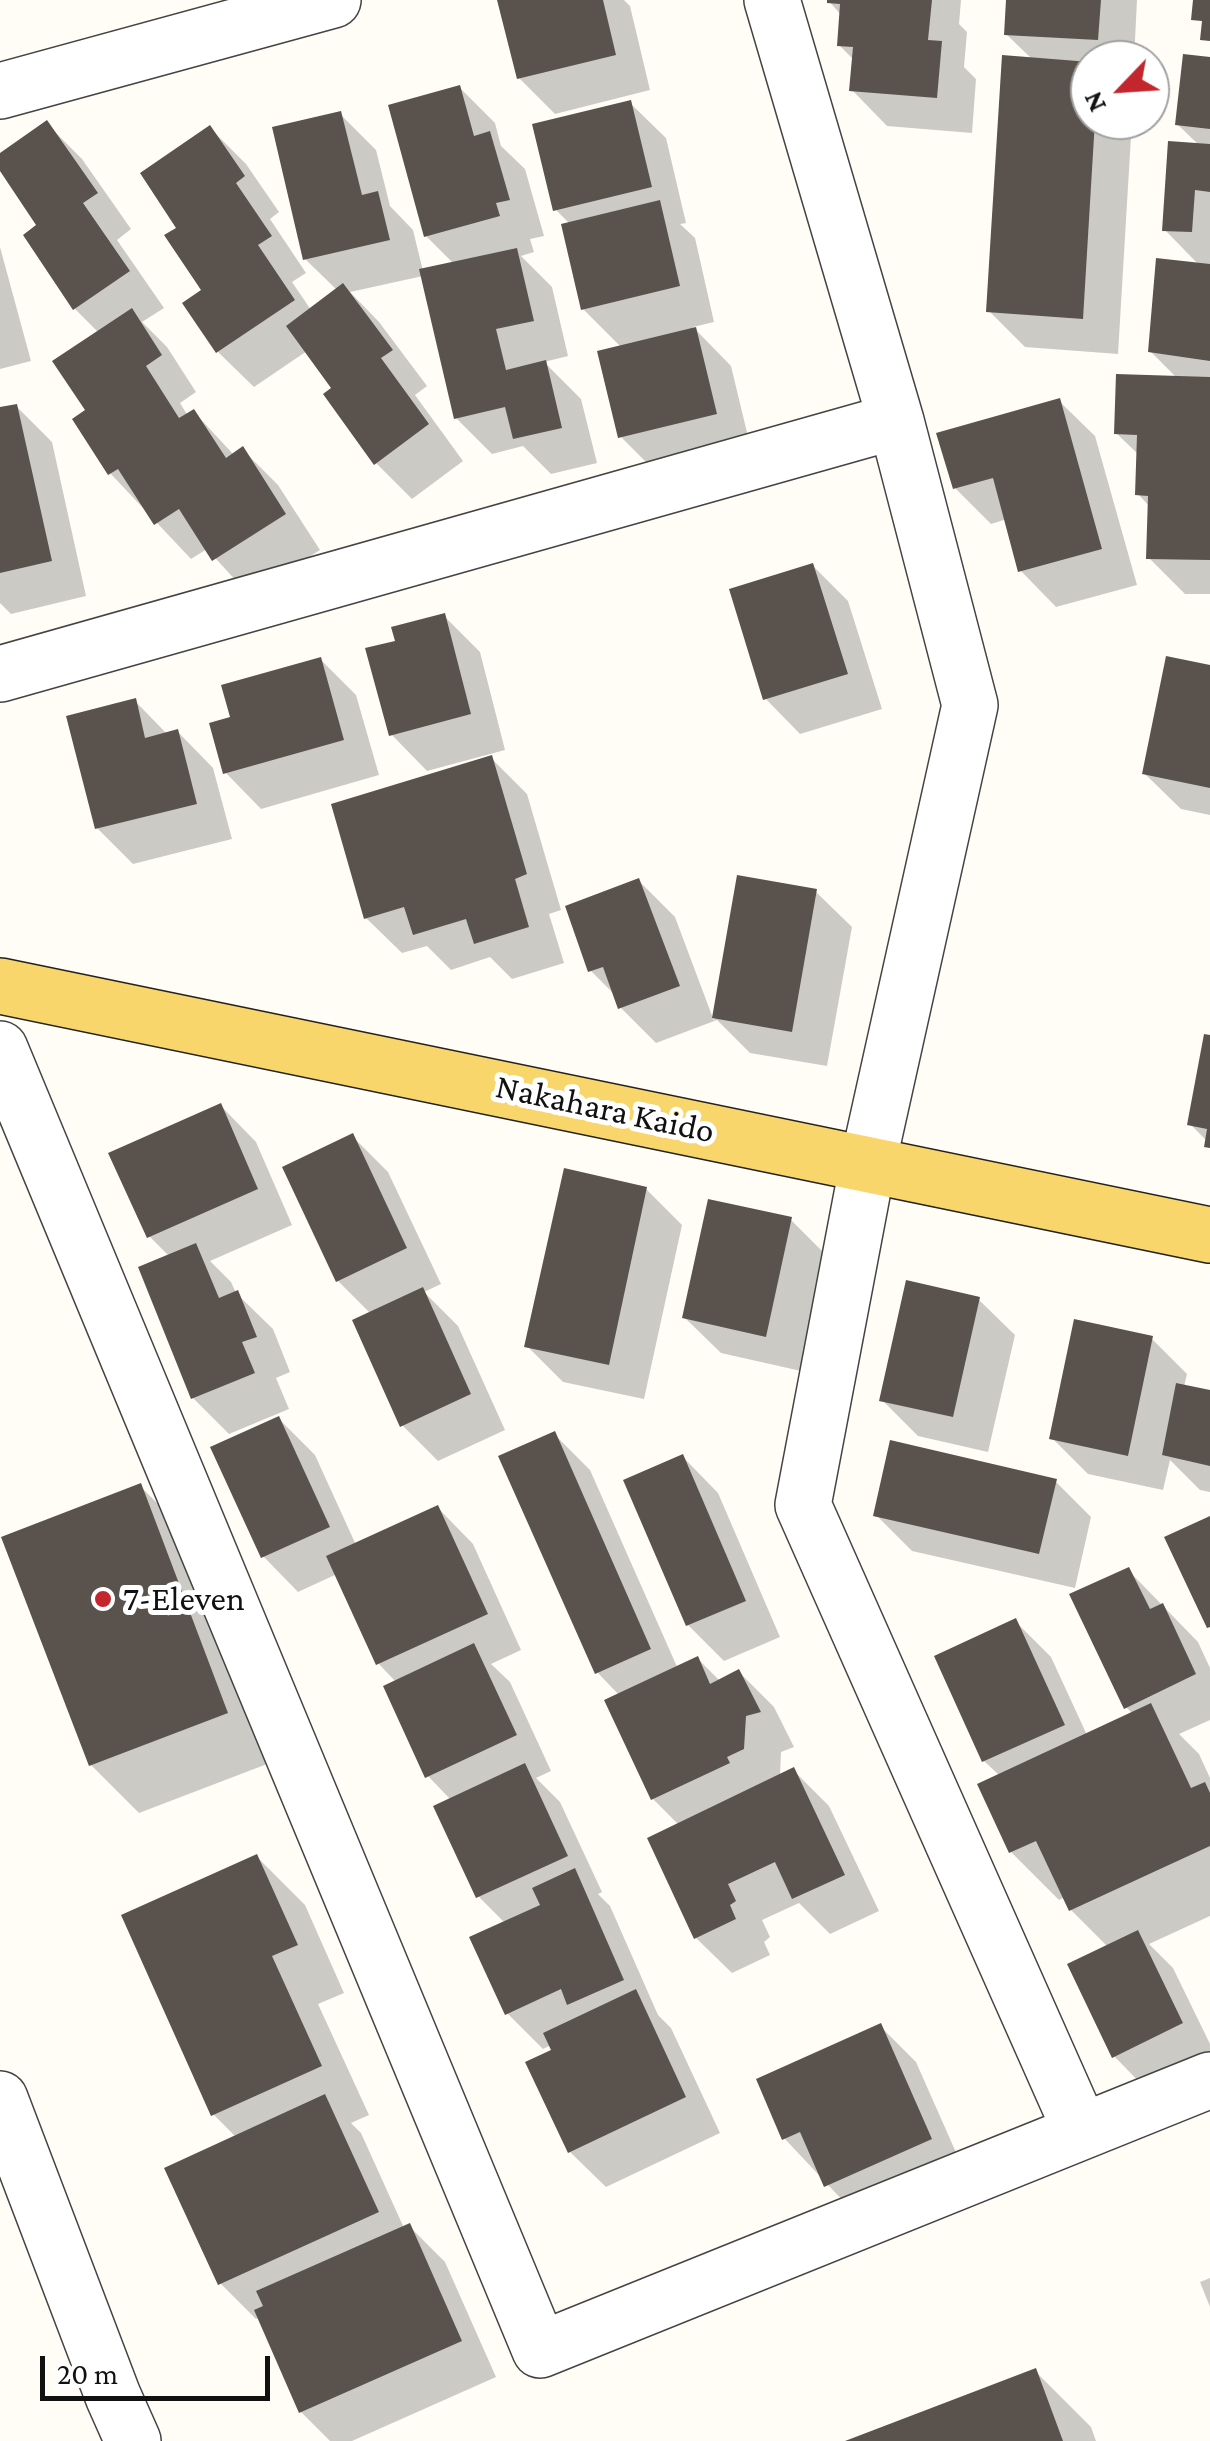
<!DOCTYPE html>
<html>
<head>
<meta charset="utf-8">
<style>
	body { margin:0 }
	#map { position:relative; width:1210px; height:2441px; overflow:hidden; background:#fffdf5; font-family:"Crimson Pro",serif }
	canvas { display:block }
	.north { position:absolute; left:1070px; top:40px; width:100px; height:100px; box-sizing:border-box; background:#fff; border:2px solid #a0a0a0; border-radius:50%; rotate:245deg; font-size:28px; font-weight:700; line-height:40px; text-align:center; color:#111 }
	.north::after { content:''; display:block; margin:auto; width:35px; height:45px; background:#c4262e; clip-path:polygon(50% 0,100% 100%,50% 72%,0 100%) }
	.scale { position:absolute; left:40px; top:2356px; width:230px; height:45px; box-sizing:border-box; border:5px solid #111; border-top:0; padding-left:12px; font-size:30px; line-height:35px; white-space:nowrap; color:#111; -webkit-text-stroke:8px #fff; paint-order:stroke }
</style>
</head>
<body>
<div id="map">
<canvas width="1210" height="2441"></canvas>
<div class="north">N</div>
<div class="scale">20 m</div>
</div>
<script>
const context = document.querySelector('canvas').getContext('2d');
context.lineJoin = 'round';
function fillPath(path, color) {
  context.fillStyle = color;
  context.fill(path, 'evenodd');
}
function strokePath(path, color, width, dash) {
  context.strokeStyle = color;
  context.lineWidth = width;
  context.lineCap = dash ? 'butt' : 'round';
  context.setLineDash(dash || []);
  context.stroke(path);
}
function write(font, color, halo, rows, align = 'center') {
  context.font = font + ' "Crimson Pro",serif';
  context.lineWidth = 10;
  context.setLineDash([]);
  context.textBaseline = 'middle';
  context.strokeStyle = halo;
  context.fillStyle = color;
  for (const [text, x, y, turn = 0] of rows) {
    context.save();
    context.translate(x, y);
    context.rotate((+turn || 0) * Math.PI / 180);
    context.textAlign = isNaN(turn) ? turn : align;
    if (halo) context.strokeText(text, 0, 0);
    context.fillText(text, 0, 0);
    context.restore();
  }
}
fillPath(new Path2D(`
	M500 0H624L630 6 650 90 555 114 519 78Z
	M828 0H961L959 24 967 32 964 67 976 79 972 133 887 126 852 90 854 60 839 45 841 15Z
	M1008 0H1137L1134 60H1090V120H1132L1118 354 1025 347 989 311 1033 60 1006 34Z
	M1210 60V594H1185L1149 558 1150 507 1138 494 1139 455 1116 433 1178 379 1150 351 1199 265 1165 230 1199 145 1177 124Z
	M460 88 495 123 501 146 525 169 544 236 530 239 534 252 521 256 552 287 568 356 544 362 581 399 597 463 551 474 523 446 492 454 456 418 423 276 350 292 379 322 427 386 415 395 463 461 412 499 376 463 335 388 307 351 254 387 218 352 185 303 205 291 180 228 210 128 246 164 279 212 270 219 306 273 292 282 311 310 337 290 305 259 340 114 376 150 390 206 413 230 423 271 454 264 426 236Z
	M630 103 666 138 686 223 680 224 695 238 714 322 693 327 731 366 751 449 656 472 620 436 622 348 583 309 570 224 556 210Z
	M47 124 82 159 131 229 117 240 164 308 142 322 167 347 196 392 180 403 188 416 194 412 234 455 242 449 278 485 320 550 249 595 207 549 191 559 110 473 88 411 99 333 75 309 26 235 40 225 0 167V156Z
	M0 247 31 361 0 369Z
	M1059 401 1095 436 1137 585 1056 607 1021 571 1007 519 991 524 955 488Z
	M16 406 52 442 86 596 11 614 0 603V409Z
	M813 566 848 601 882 709 800 734 765 698Z
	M444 616 480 652 505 750 427 771 392 735 398 643Z
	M321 660 356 695 379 775 261 809 226 773 233 718Z
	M1210 667V815L1181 809 1145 774Z
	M135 701 168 735 178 732 213 768 232 839 133 864 97 828Z
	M490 757 527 794 561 910 549 914 564 963 512 979 490 957 451 970 427 946 402 953 366 918Z
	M739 878 816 892 852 927 827 1066 750 1053 717 1020 656 1043 620 1007 616 996 590 970 639 881 675 917 714 1021Z
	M1210 1037V1149L1208 1142 1190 1124Z
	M221 1106 256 1142 292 1225 210 1261 231 1282 236 1293 273 1329 290 1372 276 1378 289 1409 229 1434 193 1398 170 1257 149 1236Z
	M352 1136 388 1172 441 1284 424 1292 458 1326 505 1430 438 1461 402 1425 371 1314 338 1281Z
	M646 1189 682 1225 644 1399 563 1382 527 1346Z
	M790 1219 826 1255 801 1371 721 1353 685 1318Z
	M979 1300 1015 1335 988 1452 918 1436 882 1400Z
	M1151 1338 1187 1374 1184 1387 1210 1392V1492L1200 1490 1170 1460 1163 1490 1088 1474 1052 1438Z
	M279 1419 315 1455 356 1545 438 1508 473 1544 521 1650 491 1664 510 1682 551 1771 536 1778 560 1802 602 1892 598 1894 610 1906 658 2015 671 2028 720 2133 606 2187 570 2152 554 2051 551 2045 543 2049 507 2013 505 1923 478 1896 451 1800 428 1776 396 1682 378 1663 337 1574 298 1592 263 1556Z
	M554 1434 590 1470 678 1669 698 1659 720 1681 739 1672 774 1707 794 1747 781 1752 780 1776 793 1770 829 1806 879 1911 830 1934 799 1903 762 1920 770 1937 764 1942 770 1955 732 1973 696 1938 679 1825 653 1799 620 1696 597 1672Z
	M683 1457 718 1493 780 1637 724 1661 688 1625Z
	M1055 1481 1091 1517 1075 1588 912 1551 876 1515Z
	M140 1486 188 1534 275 1761 139 1813 91 1765Z
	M1128 1570 1198 1642 1210 1668V1720L1179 1734 1199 1754 1210 1778V1916L1149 1944 1173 1968 1210 2044V2063L1149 2092 1114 2056 1108 1947 1071 1910 1065 1897 1059 1900 1011 1852 980 1785 1000 1776 984 1761 1015 1621 1051 1657 1087 1735 1133 1714 1126 1707Z
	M257 1857 305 1905 344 1993 318 2004 369 2115 351 2123 361 2133 404 2228 409 2226 445 2262 496 2377 352 2441H330L301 2412 260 2317 256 2319 220 2283 236 2137 213 2114Z
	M880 2026 916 2062 966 2175 862 2221 784 2138Z
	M1210 2278V2307L1200 2282Z
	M1035 2371 1091 2427 1096 2441H851Z`), '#0003');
fillPath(new Path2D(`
	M497 0H603L616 55 517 79Z
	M827 0H932L928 40 942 41 937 98 849 91 853 47 837 46 840 4 827 3Z
	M1006 0H1101L1098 40 1004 35Z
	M1193 0H1210V41L1200 40 1202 21 1191 20Z
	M1183 54 1210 57V129L1175 125Z
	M1002 55 1090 62V120H1095L1083 319 986 312Z
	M460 85 474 136 490 131 510 200 496 203 500 216 424 237 388 105Z
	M631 100 652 187 553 211 532 124Z
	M341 111 362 195 378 191 390 240 303 260 272 127Z
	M47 120 98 193 83 203 130 271 73 310 23 235 36 225 0 171V153Z
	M210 125 245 176 236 183 272 236 258 245 295 300 216 353 182 303 201 290 164 235 176 228 140 173Z
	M1168 141 1210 144V192L1195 190 1192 232 1162 231Z
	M660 200 680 286 581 310 561 224Z
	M517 248 534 321 496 329 506 370 546 360 562 428 513 439 505 407 454 419 419 269Z
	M1156 258 1210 264V361L1148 352Z
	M343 283 393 350 381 358 429 424 374 465 323 394 331 388 286 326Z
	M132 308 162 355 146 366 179 418 194 409 226 458 243 446 286 514 212 561 179 509 154 525 118 469 108 475 72 419 85 410 52 361Z
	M696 327 717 414 618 438 597 351Z
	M1116 374 1210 377V560L1146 559 1148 496 1135 495 1137 435 1114 434Z
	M1060 398 1102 549 1018 572 993 478 953 489 936 433Z
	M17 404 52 561 0 573V407Z
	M813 563 848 674 763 700 729 589Z
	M445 613 471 714 389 736 365 648 395 641 391 627Z
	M1166 656 1210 665V788L1142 774Z
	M321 657 344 740 223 774 209 723 230 717 221 685Z
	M136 698 145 738 178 729 197 804 95 829 66 716Z
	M492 755 527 874 515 879 529 927 474 944 466 919 413 935 404 907 364 919 331 804Z
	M737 875 817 889 792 1032 712 1018Z
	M639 878 680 986 618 1009 603 967 588 972 565 906Z
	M1204 1034 1210 1035V1148L1204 1147 1207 1129 1187 1125Z
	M221 1103 258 1189 147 1238 108 1153Z
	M353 1133 407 1248 336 1282 282 1167Z
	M564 1168 647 1187 609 1365 524 1347Z
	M708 1199 792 1217 766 1337 682 1318Z
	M196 1243 219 1298 238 1290 257 1337 242 1342 255 1373 191 1399 138 1267Z
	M906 1280 980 1297 953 1417 879 1401Z
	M423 1287 471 1394 400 1427 352 1320Z
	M1074 1319 1153 1336 1128 1456 1049 1439Z
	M1176 1383 1210 1390V1466L1162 1455Z
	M279 1416 330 1527 261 1558 210 1447Z
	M555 1431 651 1649 595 1674 498 1456Z
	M890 1440 1057 1479 1039 1554 873 1516Z
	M683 1454 746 1601 686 1626 623 1480Z
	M141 1483 228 1713 89 1766 1 1537Z
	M438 1505 488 1614 376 1665 326 1556Z
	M1210 1516V1627L1207 1628 1164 1537Z
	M1129 1567 1150 1609 1163 1603 1196 1674 1124 1709 1069 1594Z
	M1016 1618 1065 1725 982 1762 934 1656Z
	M474 1643 517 1735 425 1778 383 1686Z
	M698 1656 710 1684 739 1669 761 1712 746 1716 744 1749 727 1757 730 1763 651 1800 604 1700Z
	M1151 1703 1191 1788 1205 1782 1210 1793V1846L1069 1911 1036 1841 1009 1853 977 1784Z
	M525 1763 568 1856 476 1898 433 1806Z
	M794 1767 845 1875 792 1899 775 1862 728 1884 736 1901 730 1905 736 1919 694 1939 647 1838Z
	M257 1854 298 1945 272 1956 322 2066 211 2116 121 1915Z
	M575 1868 624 1980 567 2005 561 1989 505 2015 469 1937 540 1905 532 1888Z
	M1138 1930 1183 2023 1112 2058 1067 1964Z
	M636 1989 686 2097 568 2153 525 2062 551 2050 543 2033Z
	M881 2023 932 2139 824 2187 800 2132 782 2140 756 2079Z
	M325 2094 379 2212 218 2285 164 2168Z
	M410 2223 462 2341 299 2413 254 2310 263 2306 256 2291Z
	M1036 2368 1063 2441H845Z`), '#5a524d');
const minor = new Path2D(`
	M772 0 896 421 970 705 868 1163 803 1505 1081 2131
	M0 91 333 0
	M0 674 896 421
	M0 1049 540 2350 1210 2080
	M0 2099 113 2396 133 2441`);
const major = new Path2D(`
	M0 986 1210 1235`);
strokePath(minor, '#444', 58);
strokePath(major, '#222', 58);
strokePath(minor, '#fff', 55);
strokePath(major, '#f9d66b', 55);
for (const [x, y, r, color] of [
	[103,1599,10,"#c4262e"]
]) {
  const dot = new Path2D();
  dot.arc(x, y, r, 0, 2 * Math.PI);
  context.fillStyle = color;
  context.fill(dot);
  strokePath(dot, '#fff', 4);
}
write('35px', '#111', '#fff', [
	["Nakahara Kaido",605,1109,12]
]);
write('35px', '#111', '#fff', [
	["7-Eleven",123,1599]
], 'left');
</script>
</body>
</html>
